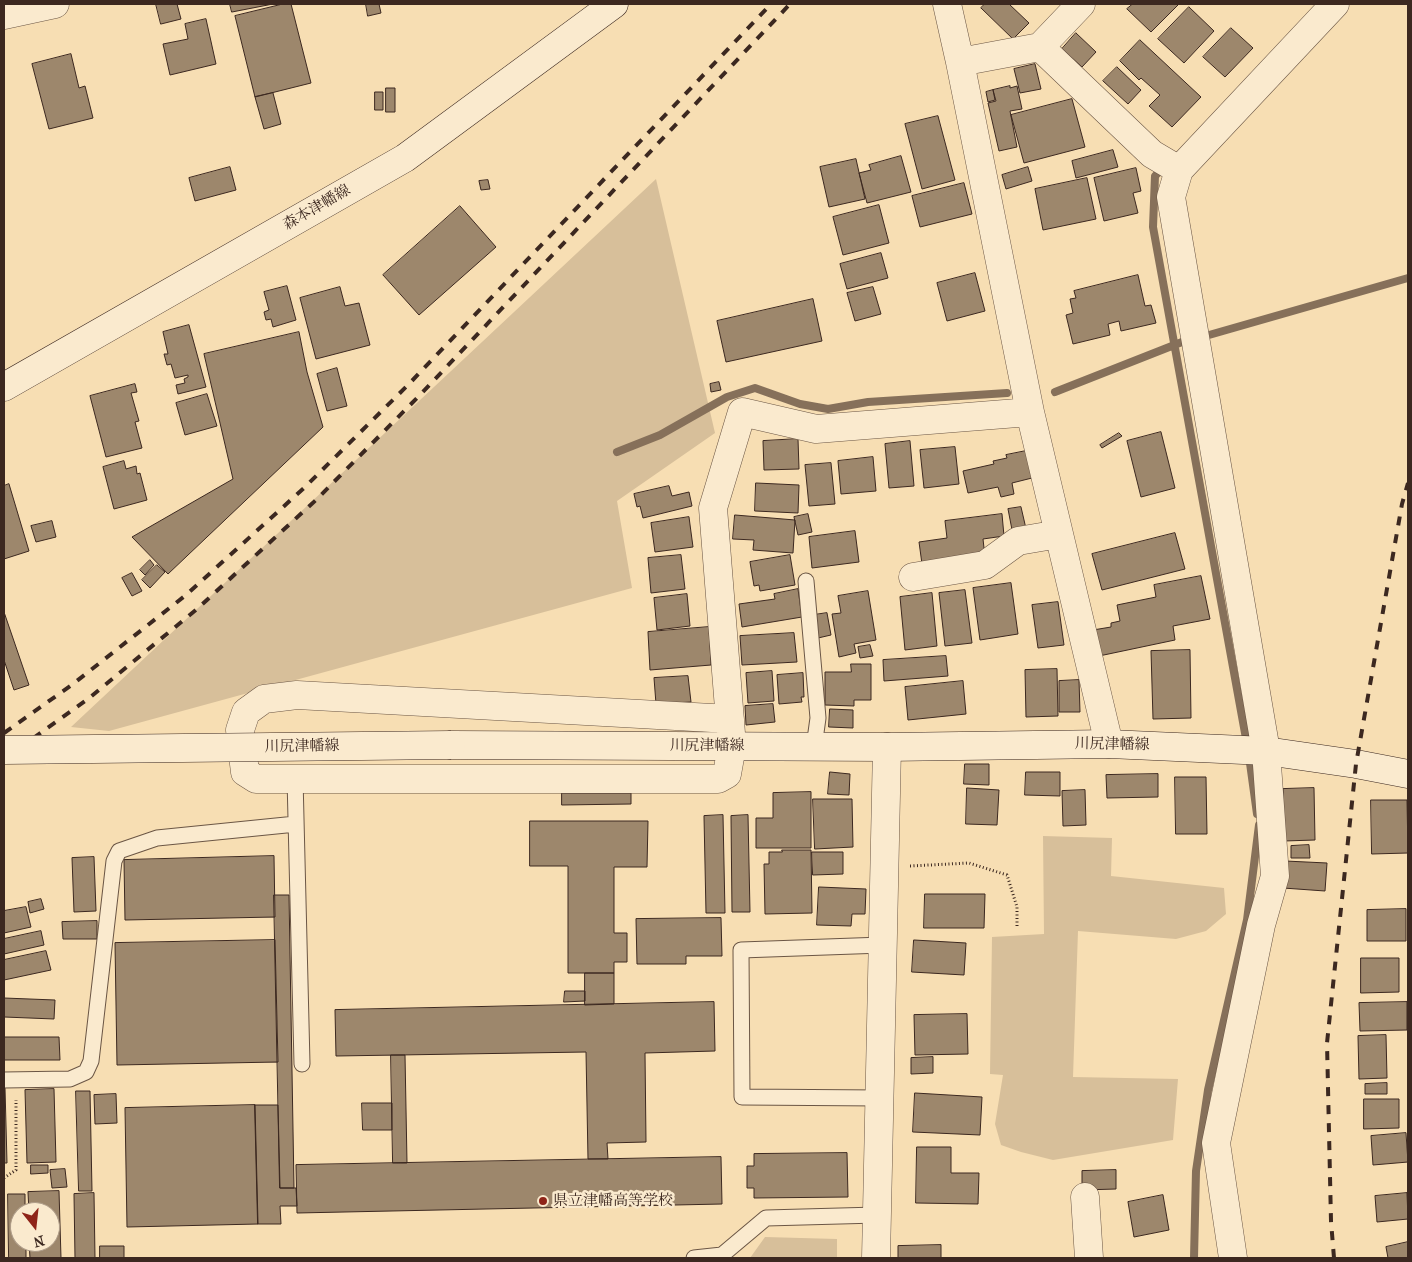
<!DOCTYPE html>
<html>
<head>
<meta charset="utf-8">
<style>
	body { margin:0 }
	#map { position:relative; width:1412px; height:1262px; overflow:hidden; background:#f7deb3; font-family:"IM FELL French Canon",serif }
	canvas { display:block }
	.frame { position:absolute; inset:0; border:5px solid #3c2820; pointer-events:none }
	.north { position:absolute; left:10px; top:1202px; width:50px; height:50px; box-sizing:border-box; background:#faeace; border:1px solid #ae9c88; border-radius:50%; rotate:164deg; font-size:14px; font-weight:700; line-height:20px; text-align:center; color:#3c2820 }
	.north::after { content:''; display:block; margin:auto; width:18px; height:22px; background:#8f2418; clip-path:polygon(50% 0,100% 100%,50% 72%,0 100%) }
</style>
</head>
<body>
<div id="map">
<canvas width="1412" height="1262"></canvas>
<div class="frame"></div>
<div class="north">N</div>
</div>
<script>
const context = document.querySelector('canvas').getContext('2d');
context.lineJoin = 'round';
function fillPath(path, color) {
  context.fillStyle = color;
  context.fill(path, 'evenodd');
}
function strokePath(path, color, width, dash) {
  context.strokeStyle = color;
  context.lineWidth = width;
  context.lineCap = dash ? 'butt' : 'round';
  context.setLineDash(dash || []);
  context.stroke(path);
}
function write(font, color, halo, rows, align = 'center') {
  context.font = font + ' "IM FELL French Canon","Noto Serif JP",serif';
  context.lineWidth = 5;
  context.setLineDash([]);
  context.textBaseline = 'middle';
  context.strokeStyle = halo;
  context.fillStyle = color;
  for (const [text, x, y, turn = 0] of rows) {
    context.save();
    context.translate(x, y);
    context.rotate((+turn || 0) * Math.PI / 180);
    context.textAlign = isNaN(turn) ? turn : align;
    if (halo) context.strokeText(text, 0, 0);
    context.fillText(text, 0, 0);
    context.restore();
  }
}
fillPath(new Path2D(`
	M656 179 715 433 617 501 632 588 109 731 71 727Z
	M1043 836 1112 838 1111 876 1224 888 1226 914 1206 931 1176 939 1078 931 1073 1077 1178 1079 1173 1140 1053 1160 1021 1152 1001 1145 995 1124 1003 1075 990 1074 992 937 1044 934Z
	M765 1237 837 1239V1258H750Z`), '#d7bf9a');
strokePath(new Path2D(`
	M1165 166 1155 176 1153 227 1247 744
	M1209 335 1408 278
	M1055 392 1182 342
	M617 452 660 435 727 397 755 388 800 404 828 409 868 402 1007 393
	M1249 756 1257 814
	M1194 1258 1196 1171 1208 1090 1247 920 1259 825`), '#86705a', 8);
const building = new Path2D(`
	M156 4H177L181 19 161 24Z
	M230 4H273L232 12Z
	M283 4H291L311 83 255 97 235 16Z
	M366 4H379L381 13 368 16Z
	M985 4H1009L1029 23 1013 39 981 8Z
	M1133 4H1179L1151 32 1127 9Z
	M1189 7 1214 31 1184 63 1158 39Z
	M206 19 216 64 170 75 163 44 188 39 185 24Z
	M1231 28 1253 48 1225 77 1203 57Z
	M1076 33 1096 52 1082 67 1062 49Z
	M1140 40 1201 97 1172 127 1149 106 1160 95 1141 78 1139 80 1120 61Z
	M71 54 79 88 85 86 93 118 49 129 32 64Z
	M1035 64 1041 89 1020 93 1014 69Z
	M1117 67 1141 90 1128 104 1103 81Z
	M1010 86V88L1017 86 1022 109 1010 111 1017 147 999 151 988 103 996 101 993 90Z
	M386 88H395V112H386Z
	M993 90 995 100 988 102 986 92Z
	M375 92H383V110H375Z
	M273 93 281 124 264 129 255 97Z
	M1072 99 1085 147 1024 163 1011 115Z
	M938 116 955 180 922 189 905 124Z
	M1113 150 1118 167 1076 178 1072 161Z
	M901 156 911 192 867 203 859 173 871 170 869 165Z
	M856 159 865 199 829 207 820 167Z
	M230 167 236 190 195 201 189 178Z
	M1028 167 1032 181 1006 189 1002 175Z
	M1136 168 1141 191 1133 193 1138 213 1104 221 1094 178Z
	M1087 178 1096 219 1043 230 1035 189Z
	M488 180 490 189 481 190 479 181Z
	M964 183 972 214 920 227 912 196Z
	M879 205 889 243 843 255 833 217Z
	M460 206 496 247 419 315 383 275Z
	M881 253 888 278 847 289 840 264Z
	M975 273 985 311 947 321 937 283Z
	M1138 275 1145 306 1151 305 1156 323 1121 331 1119 321 1108 324 1110 335 1073 344 1066 315 1073 313 1070 299 1076 298 1074 291Z
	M287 286 296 320 273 327 271 319 266 320 264 312 269 310 264 292Z
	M340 287 345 306 359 303 370 345 316 359 300 298Z
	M873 287 881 314 855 321 847 293Z
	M813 299 822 341 726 362 717 321Z
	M189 325 206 387 178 394 176 385 185 383 184 379 188 377V375L175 378 171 364 167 365 164 354H168L163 332Z
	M299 332 307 372 323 427 168 574 132 537 233 479 204 354Z
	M337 368 347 406 327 411 317 374Z
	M719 382 721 390 711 392 710 384Z
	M135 384 137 392 131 393 139 421 135 422 142 448 106 457 90 396Z
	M207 394 217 426 185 435 176 403Z
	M1161 432 1175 488 1141 497 1127 441Z
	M1119 433 1122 436 1102 448 1100 445Z
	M798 439 799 469 764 470 763 441Z
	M910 441 914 486 889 488 885 444Z
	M955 447 959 484 924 488 920 450Z
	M1026 451 1032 478 1012 483 1014 494 1001 497 998 487 968 493 963 471 994 464 993 461 1007 458 1006 455Z
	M873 457 876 491 841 494 838 461Z
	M124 461 126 469 136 466 137 474 140 473 147 500 114 509 103 467Z
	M831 463 835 504 809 506 805 465Z
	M756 483 799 485 798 513 755 511Z
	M9 484 29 551 4 559V486Z
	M669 486 672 496 689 492 692 506 643 518 640 506 637 507 634 494Z
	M1021 507 1027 533 1013 535 1008 509Z
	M808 514 812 532 798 535 794 517Z
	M1002 514 1004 536 983 539 985 557 922 564 919 542 947 538 945 521Z
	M735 515 795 520 793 553 753 550 754 540 733 539Z
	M689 517 693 547 655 552 651 523Z
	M52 521 56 537 36 542 31 526Z
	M855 531 859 562 812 568 809 537Z
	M1175 533 1185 569 1102 590 1092 554Z
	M681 555 685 589 651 593 648 558Z
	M790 555 795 585 760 591 759 585 754 586 750 562Z
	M150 560 154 565 145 575 140 570Z
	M157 565 165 572 150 588 142 580Z
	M132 573 142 591 132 596 122 578Z
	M1201 576 1210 619 1173 626 1175 640 1099 656 1093 630 1111 627V623L1120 621 1117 605 1156 597 1154 585Z
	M1011 583 1018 634 980 640 973 588Z
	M798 589 802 617 742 627 739 604 775 599 774 594Z
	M965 590 972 643 945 646 939 593Z
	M868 591 876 640 854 644 856 653 839 657 832 614 841 613 838 596Z
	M932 593 937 646 905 650 900 597Z
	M687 594 690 626 657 630 654 598Z
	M1058 602 1064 645 1038 648 1032 605Z
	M4 612 29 685 14 690 4 660Z
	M827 613 831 635 818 638 814 615Z
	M709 627 711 665 650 670 648 632Z
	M794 633 797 662 742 665 740 636Z
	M870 645 873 656 860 658 858 647Z
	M1190 650 1191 718 1153 719 1151 651Z
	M946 656 948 676 884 681 883 660Z
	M851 664H871V700H854V706L825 705V672H851Z
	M1057 669 1058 716 1026 717 1025 670Z
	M772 671 774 701 748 703 746 673Z
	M803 673 804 697H801L802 702 779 704 777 675Z
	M688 676 691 702 656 704 654 678Z
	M1079 680 1080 712H1059V681Z
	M963 681 966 714 908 720 905 687Z
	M773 704 775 722 746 725 745 706Z
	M830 709 853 710V728L829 727Z
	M965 764H989V785L964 784Z
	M830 772 850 774 849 795 828 794Z
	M1026 772H1060V796L1025 795Z
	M1158 774V797L1107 798 1106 775Z
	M1175 777H1206L1207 834H1176Z
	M967 788 999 790 997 825 966 824Z
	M1314 788 1315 840 1284 841 1283 789Z
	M1085 790 1086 825 1063 826 1062 791Z
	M811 792V848H756V818H773V793Z
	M562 793H631V804L562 805Z
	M813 799H852L853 847 815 849Z
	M1371 800H1407L1408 853 1372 854Z
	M723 815 725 913H706L704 816Z
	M748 815 750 912H732L731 816Z
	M530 821H648L647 867H614V933H627V962H614V973H568V866H530Z
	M1309 845 1310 858H1291V846Z
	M782 850H811L812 913 765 914 764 864H769V852H782Z
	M812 852H843V874L813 875Z
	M274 856 275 917 125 920 124 860Z
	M94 857 96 911 74 912 72 858Z
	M1285 861 1327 863 1325 891 1283 888Z
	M819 887 866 889 865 914H852L851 926 817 925Z
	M925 894H985L984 928H924Z
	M274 895H289L294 1188H280Z
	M41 899 44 909 30 913 28 902Z
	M26 907 31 927 4 933V911Z
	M1406 909V941H1367V910Z
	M721 918 722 956H686V964H637L636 919Z
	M97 921V939H63L62 922Z
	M41 931 44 945 4 954V939Z
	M275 940 278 1062 117 1065 115 943Z
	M914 940 966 943 964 975 912 972Z
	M46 951 51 970 4 980V960Z
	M1361 958H1399V992L1361 993Z
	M585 973H614V1004L585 1005Z
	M565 991H585V1001L564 1002Z
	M4 998 55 1000 54 1019 4 1017Z
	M714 1002 715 1051 645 1053 646 1142 607 1143 608 1159H588L586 1052 336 1056 335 1010Z
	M1407 1002V1030L1360 1031 1359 1003Z
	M967 1014 968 1054 915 1055 914 1015Z
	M1386 1035 1387 1078 1359 1079 1358 1036Z
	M4 1037H59L60 1060H4Z
	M391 1055H405L407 1163H393Z
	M933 1057V1073L911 1074V1058Z
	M1387 1083V1094H1365V1084Z
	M4 1088H5L7 1163H4Z
	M54 1089 56 1162 27 1163 25 1090Z
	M76 1091H90L92 1191H79Z
	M915 1093 982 1097 980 1135 913 1132Z
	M116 1094 117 1123 95 1124 94 1095Z
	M1364 1099H1399V1128L1364 1129Z
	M362 1103H392V1130H363Z
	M255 1105H278L280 1188H296L297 1206H280L281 1224H258Z
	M255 1105 258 1224 127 1227 125 1108Z
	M1406 1133 1408 1162 1373 1165 1371 1136Z
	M917 1147H951V1173H979L978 1204 916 1203Z
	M847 1153 848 1197 754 1198V1188H747V1166H754V1154Z
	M721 1157 722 1204 297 1213 296 1165Z
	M31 1165H48V1173L31 1174Z
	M65 1169 67 1187 52 1188 50 1170Z
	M1116 1170V1189L1082 1190V1171Z
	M59 1191 61 1258H30L29 1242H50V1212H29L28 1192Z
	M94 1193 95 1258H75L74 1194Z
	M1407 1193 1408 1219 1377 1222 1375 1196Z
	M8 1194H25V1212H20V1242H26V1258H9Z
	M1163 1195 1169 1230 1134 1237 1128 1202Z
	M1408 1242V1258H1388L1386 1247Z
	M941 1245V1258H898V1246Z
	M100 1246H124V1258H100Z`);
fillPath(building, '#9d876c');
strokePath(building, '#3c2820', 1);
const service = new Path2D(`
	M806 581 818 718 814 747
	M295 778 302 1064
	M4 1080 70 1079 86 1072 91 1061 114 861 119 851 157 838 296 824
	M880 1098 742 1097 741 950 883 945
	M694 1258 722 1255 766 1218 877 1215`);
const minor = new Path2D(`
	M947 4 960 62 1030 412 1109 744
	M4 15 55 4
	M1040 47 1152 154 1179 170
	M960 62 1040 47 1081 4
	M913 577 985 565 1018 541 1059 534
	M730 719 297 695 264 699 246 712 240 730 245 772 256 779H718L727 774 732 746 713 508 742 412 816 429 1030 412
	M1085 1197 1089 1258
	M1233 1258 1216 1143 1261 925 1275 876 1266 751 1171 197 1179 170 1335 4`);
const tertiary = new Path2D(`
	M876 1258 887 747`);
const secondary = new Path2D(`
	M4 387 405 158 614 4
	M451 745 887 747 1109 744 1266 751 1356 764 1408 774`);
strokePath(service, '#6b5645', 17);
strokePath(minor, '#6b5645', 29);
strokePath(tertiary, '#6b5645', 29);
strokePath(secondary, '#3c2820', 29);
strokePath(new Path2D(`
	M910 866 969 863 1007 875 1017 907V926
	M4 1178 16 1170V1100`), '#3c2820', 3, [1, 2.5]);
strokePath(service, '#faeace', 15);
strokePath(minor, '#faeace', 28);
strokePath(tertiary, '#faeace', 28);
strokePath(secondary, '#faeace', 28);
strokePath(new Path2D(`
	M4 733 73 684 186 595 304 488 408 385 771 4
	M4 759 88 699 197 609 316 500 419 396 790 4
	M1334 1258 1331 1221 1327 1043 1356 764 1402 504 1408 483`), '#3c2820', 4, [9, 9]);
const secondaryBridge = new Path2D(`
	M4 750 451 745`);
strokePath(secondaryBridge, '#3c2820', 29, []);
strokePath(secondaryBridge, '#faeace', 28);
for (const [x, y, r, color] of [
	[543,1201,5,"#8f2418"]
]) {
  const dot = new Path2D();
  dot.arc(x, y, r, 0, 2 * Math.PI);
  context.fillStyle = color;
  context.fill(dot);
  strokePath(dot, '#faeace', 2);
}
write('15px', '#3c2820', '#faeace', [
	["森本津幡線",317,208,-30],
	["川尻津幡線",1112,745,1],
	["川尻津幡線",707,746],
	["川尻津幡線",302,747,-1]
]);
write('15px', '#3c2820', '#faeace', [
	["県立津幡高等学校",553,1201]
], 'left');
</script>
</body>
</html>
